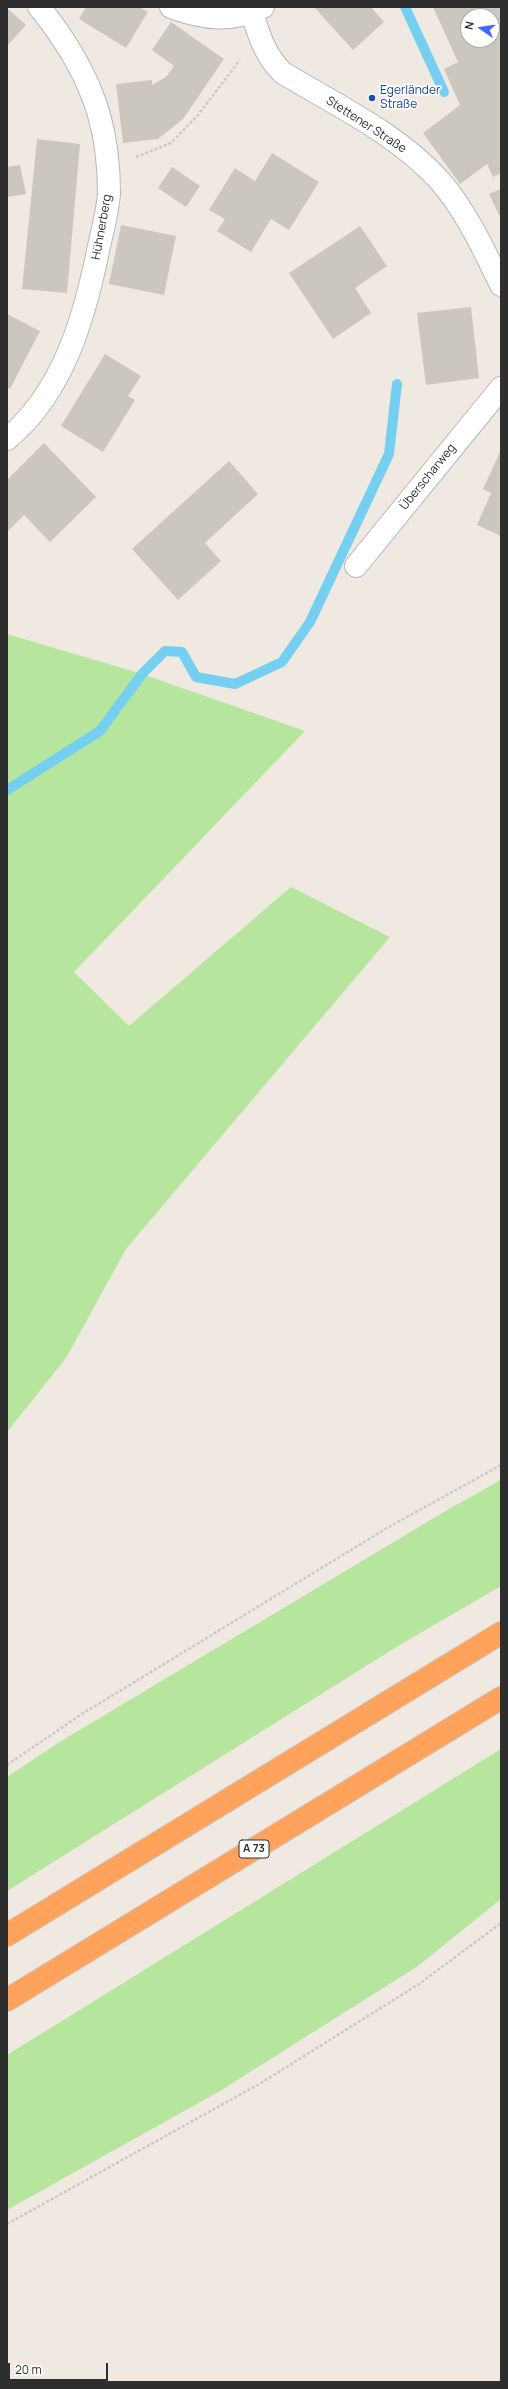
<!DOCTYPE html>
<html>
<head>
<meta charset="utf-8">
<style>
	body { margin:0 }
	#map { position:relative; width:508px; height:2389px; overflow:hidden; background:#efe9e1; font-family:Manrope,sans-serif }
	canvas { display:block }
	.frame { position:absolute; inset:0; border:8px solid #2e2e2e; pointer-events:none }
	.north { position:absolute; left:460px; top:8px; width:40px; height:40px; box-sizing:border-box; background:#fff; border:1px solid #ababab; border-radius:50%; rotate:283deg; font-size:11px; font-weight:700; line-height:16px; text-align:center; color:#2e2e2e }
	.north::after { content:''; display:block; margin:auto; width:14px; height:18px; background:#4264fb; clip-path:polygon(50% 0,100% 100%,50% 72%,0 100%) }
	.scale { position:absolute; left:8px; top:2363px; width:100px; height:18px; box-sizing:border-box; border:2px solid #2e2e2e; border-top:0; padding-left:5px; font-size:12px; line-height:14px; white-space:nowrap; color:#2e2e2e; -webkit-text-stroke:3px #fff; paint-order:stroke }
</style>
</head>
<body>
<div id="map">
<canvas width="508" height="2389"></canvas>
<div class="frame"></div>
<div class="north">N</div>
<div class="scale">20 m</div>
</div>
<script>
const context = document.querySelector('canvas').getContext('2d');
context.lineJoin = 'round';
function fillPath(path, color) {
  context.fillStyle = color;
  context.fill(path, 'evenodd');
}
function strokePath(path, color, width, dash) {
  context.strokeStyle = color;
  context.lineWidth = width;
  context.lineCap = dash ? 'butt' : 'round';
  context.setLineDash(dash || []);
  context.stroke(path);
}
function write(font, color, halo, rows, align = 'center') {
  context.font = font + ' Manrope,sans-serif';
  context.lineWidth = 3.5;
  context.setLineDash([]);
  context.textBaseline = 'middle';
  context.strokeStyle = halo;
  context.fillStyle = color;
  for (const [text, x, y, turn = 0] of rows) {
    context.save();
    context.translate(x, y);
    context.rotate((+turn || 0) * Math.PI / 180);
    context.textAlign = isNaN(turn) ? turn : align;
    if (halo) context.strokeText(text, 0, 0);
    context.fillText(text, 0, 0);
    context.restore();
  }
}
fillPath(new Path2D(`
	M7 634 142 674 305 731 74 972 129 1026 291 887 390 937 126 1249 66 1358 7 1432Z
	M501 1480V1586L398 1646 7 1891V1777L58 1743 449 1509Z
	M501 1749V1899L418 1966 220 2091 7 2210V2055Z`), '#b6e59e');
strokePath(new Path2D(`
	M405 7 444 92
	M7 790 100 731 142 674 165 651 182 652 196 677 235 684 282 662 310 622 389 454 397 384`), '#75cff0', 10);
fillPath(new Path2D(`
	M86 7H140L148 12 126 48 79 19Z
	M314 7H371L384 22 353 50Z
	M433 7H501V173L493 177 487 164 460 184 423 133 460 105 444 69 458 62ZM468 16H492V40H468Z
	M7 8 26 25 7 46Z
	M171 22 224 59 183 119 158 139 123 143 116 84 152 80V85L166 77 174 66 152 50Z
	M37 139 80 144 67 293 22 289Z
	M272 153 319 182 289 230 271 219 251 252 217 231 225 219 209 210 235 168 255 181Z
	M20 165 26 194 7 197V167Z
	M172 167 200 186 186 207 158 188Z
	M501 189V219L489 194Z
	M121 225 176 236 164 295 109 284Z
	M360 226 387 266 355 288 371 313 333 339 289 273Z
	M471 307 479 378 426 385 417 313Z
	M7 314 40 331 10 389 7 387Z
	M105 354 141 376 128 396 135 400 103 452 61 426Z
	M44 443 96 497 50 542 24 515 7 532V480Z
	M500 452 501 453V536L477 525 491 493 483 489Z
	M229 461 258 494 205 543 221 561 178 600 132 549Z`), '#cbc7bf');
const minor = new Path2D(`
	M171 7C203 19 231 23 263 7
	M252 13C259 35 265 56 283 73 336 105 398 134 440 181 466 211 484 250 501 285
	M7 439C64 392 85 316 99 246 103 229 108 210 109 193 109 168 106 139 99 115 88 76 64 37 39 7
	M356 566 501 388`);
const highway = new Path2D(`
	M7 1935 501 1633
	M7 2000 501 1698`);
strokePath(minor, '#b4b7c1', 24);
strokePath(highway, '#c9c9c9', 24);
strokePath(new Path2D(`
	M136 157 171 143 198 115 240 60
	M7 1765 82 1714 387 1528 501 1465
	M7 2224 261 2083 419 1984 501 1923`), '#c9c9c9', 2.5, [3, 2]);
strokePath(minor, '#fff', 22);
strokePath(highway, '#ffa35c', 22);
for (const [x, y, r, color] of [
	[372,98,4,"#1a4fb4"]
]) {
  const dot = new Path2D();
  dot.arc(x, y, r, 0, 2 * Math.PI);
  context.fillStyle = color;
  context.fill(dot);
  strokePath(dot, '#fff', 1.5);
}
for (const [x, y, w] of [
	[254,1849,30]
]) {
  const box = new Path2D();
  box.roundRect(x - w / 2, y - 9, w, 18, 3);
  context.fillStyle = '#fff';
  context.fill(box);
  strokePath(box, '#2e2e2e', 1);
}
write('bold 11px', '#2e2e2e', null, [
	["A 73",254,1849]
]);
write('12px', '#164399', '#fff', [
	["Egerländer",380,91],
	["Straße",380,105]
], 'left');
write('12px', '#2e2e2e', '#fff', [
	["Stettener Straße",366,125,33],
	["Hühnerberg",102,227,-80],
	["Überscharweg",428,477,-51]
]);
</script>
</body>
</html>
